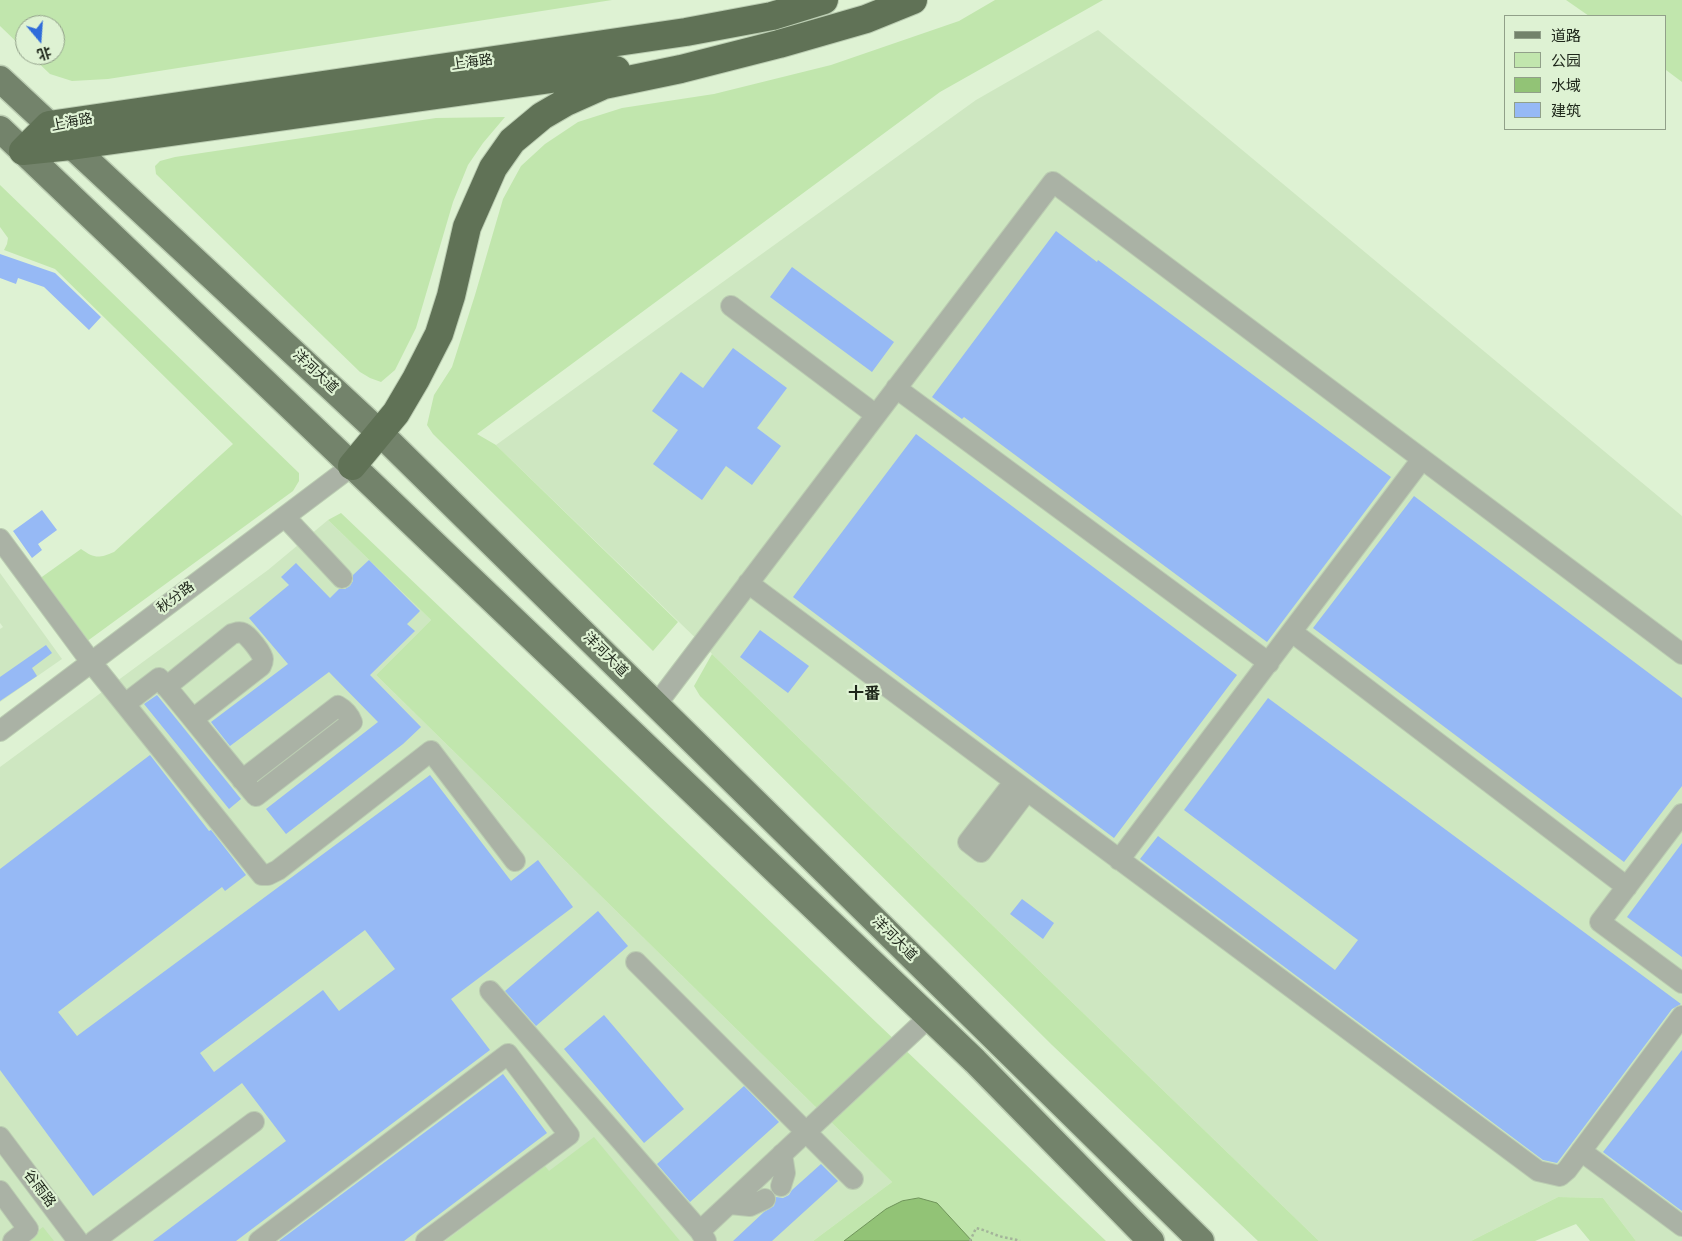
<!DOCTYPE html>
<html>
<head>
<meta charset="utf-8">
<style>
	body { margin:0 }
	#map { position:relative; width:1682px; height:1241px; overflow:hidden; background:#def2d3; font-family:"Roboto Condensed","Noto Sans SC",sans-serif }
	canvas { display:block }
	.legend { position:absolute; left:1504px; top:15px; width:162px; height:115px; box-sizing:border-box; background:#def2d3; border:1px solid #91a089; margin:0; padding:6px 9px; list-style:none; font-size:15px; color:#1d2519 }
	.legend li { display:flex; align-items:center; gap:10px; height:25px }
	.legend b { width:25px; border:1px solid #91a089 }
	.north { position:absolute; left:15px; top:15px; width:50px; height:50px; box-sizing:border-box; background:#def2d3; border:1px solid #91a089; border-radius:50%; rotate:162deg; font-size:14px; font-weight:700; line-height:20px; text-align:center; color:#1d2519 }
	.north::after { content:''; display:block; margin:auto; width:18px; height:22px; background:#2f6cda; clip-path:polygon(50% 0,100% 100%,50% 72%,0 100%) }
</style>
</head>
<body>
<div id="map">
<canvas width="1682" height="1241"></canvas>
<ul class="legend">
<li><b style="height:6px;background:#73836b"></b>道路</li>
<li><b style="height:14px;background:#c1e6ad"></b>公园</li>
<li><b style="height:14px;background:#92c376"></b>水域</li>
<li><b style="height:14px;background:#96b9f5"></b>建筑</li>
</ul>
<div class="north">北</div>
</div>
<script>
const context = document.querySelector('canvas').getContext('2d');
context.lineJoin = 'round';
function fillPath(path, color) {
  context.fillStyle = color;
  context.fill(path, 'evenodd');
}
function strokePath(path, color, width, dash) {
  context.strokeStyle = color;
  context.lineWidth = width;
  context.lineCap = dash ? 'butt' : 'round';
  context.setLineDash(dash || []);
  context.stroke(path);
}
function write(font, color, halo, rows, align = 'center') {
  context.font = font + ' "Roboto Condensed","Noto Sans SC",sans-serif';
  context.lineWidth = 4.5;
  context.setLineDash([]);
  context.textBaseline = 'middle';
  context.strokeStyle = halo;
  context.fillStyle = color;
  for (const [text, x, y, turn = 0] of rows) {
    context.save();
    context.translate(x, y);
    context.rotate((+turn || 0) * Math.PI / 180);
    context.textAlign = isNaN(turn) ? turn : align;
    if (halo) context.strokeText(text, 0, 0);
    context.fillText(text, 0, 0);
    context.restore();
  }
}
fillPath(new Path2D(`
	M1098 30 1682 516V1241H1636L1603 1198 1558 1197 1471 1241H1319L496 445 976 100Z
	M328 520 431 620 376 675 892 1182 813 1241H0V767L268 570Z
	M0 573 62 659 0 702V629L3 627 0 623Z`), '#cee7c1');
fillPath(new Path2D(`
	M0 0H612L108 79 72 81 50 74 30 55H55V25H25V50L0 26Z
	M995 0H1103L940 92 477 434 496 445 678 622 653 651 433 434 427 425 434 395 452 367 475 295 503 199 521 166 545 144 578 122 622 108 714 94 831 65 959 21Z
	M1566 0H1682V82L1666 70V16H1589Z
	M505 117 483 143 468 165 453 202 416 328 395 370 381 382 370 378 360 372 156 174 155 166 160 161 175 157 436 118Z
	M0 185 299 473V481L293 491 86 642 39 579 81 549C94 558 98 559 114 552L233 444 55 269 4 250 7 244 8 238 0 227Z
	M341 513 1106 1241H813L892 1182 376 675 431 620 328 520Z
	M712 654 1319 1241H1258L1052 1045 700 696 694 686Z
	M594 1137 680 1241H445L545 1166 549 1171Z
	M1558 1197 1603 1198 1636 1241H1590L1576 1224 1535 1241H1471Z
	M43 1227 54 1241H24Z`), '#c1e6ad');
const water = new Path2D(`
	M919 1198 937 1203 972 1241H844L886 1209 902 1201Z`);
fillPath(water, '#92c376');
strokePath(water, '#6f945a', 1);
fillPath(new Path2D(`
	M1056 231 1097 262 1098 260 1391 477 1267 642 964 417 962 419 932 397Z
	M0 254 55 273 101 317 89 330 44 287 18 278 16 284 0 278Z
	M792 267 894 342 872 372 770 297Z
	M733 348 787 388 757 428 781 446 752 485 726 466 702 500 653 464 678 430 652 411 681 372 703 388Z
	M916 434 1237 675 1114 838 793 597Z
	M1414 496 1682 698V786L1624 862 1313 628Z
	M42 510 57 530 38 544 42 550 32 558 13 531Z
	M369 560 420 611 407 624 415 631 370 675 421 727 403 744 286 834 266 809 378 722 329 672 230 746 211 722 288 664 249 618 289 585 281 577 296 563 330 598 339 589H345L350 586 353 581V575Z
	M760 630 809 666 788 693 740 657Z
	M46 645 52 653 32 668 37 676 0 701V677Z
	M157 695 241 799 229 809 144 704Z
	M1268 698 1681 1004 1672 1009 1557 1163 1543 1160 1140 859 1158 836 1335 970 1358 940 1184 810Z
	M150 755 209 831 211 830 246 875 225 891 222 887 58 1012 77 1036 430 775 511 881 538 860 573 907 451 999 490 1050 236 1241H153L286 1141 242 1083 93 1196 0 1070V869ZM365 930 395 969 339 1011 323 990 214 1072 200 1053Z
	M1682 843V957L1627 917Z
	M1022 899 1054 923 1043 939 1010 914Z
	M598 911 628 946 536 1026 505 991Z
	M604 1015 684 1109 644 1143 564 1049Z
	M1682 1050V1211L1603 1152Z
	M503 1074 547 1133 404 1241H279Z
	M744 1086 779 1122 690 1202 657 1164Z
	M821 1164 838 1181 772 1241H733L764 1212 774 1206 776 1197 783 1198 789 1195 792 1190Z`), '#96b9f5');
const minor = new Path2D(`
	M731 306 876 415
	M896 388 1269 663
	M285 517 342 578
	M0 539 91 662 262 875H268L278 870 431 751 515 861
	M748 583 1538 1171 1560 1176 1567 1170 1682 1016
	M1292 632 1627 887
	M166 687 232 634C236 633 239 631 243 633 248 635 263 654 263 659 263 661 262 664 261 666L193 719
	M125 704 159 678C192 717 223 757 256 796L352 722C349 714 345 710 338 706L242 780
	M656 705 1053 182 1682 654
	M0 731 352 466
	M1014 782 968 842 981 852 1027 791
	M1682 814 1600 922 1682 983
	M1119 860 1422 459
	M636 962 853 1179
	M490 991 700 1231 706 1241
	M0 1137 78 1241
	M1581 1151 1682 1226
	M781 1186 785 1173 782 1154
	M0 1191 28 1229 13 1241
	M730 1204 750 1206 765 1199
	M700 1231 929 1017
	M94 1241 254 1122
	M259 1241 508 1054 569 1135 426 1241`);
const major = new Path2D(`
	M0 79 380 433 1201 1241
	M0 129 975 1061 1151 1241`);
const highway = new Path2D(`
	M23 151 49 125 686 32 772 16 824 0
	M23 151 71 146 616 70
	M352 466 396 413 416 379 439 334 451 296 467 227 493 168 512 141 542 116 566 102 604 85 681 69 779 44 866 19 913 0`);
strokePath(minor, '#bbcdb2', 22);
strokePath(major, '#bbcdb2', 29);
strokePath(highway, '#bbcdb2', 30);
strokePath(new Path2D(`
	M970 1241 976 1228C984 1230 989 1232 996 1235 1003 1238 1012 1238 1020 1241`), '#a3b39a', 2.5, [2.5, 2.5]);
strokePath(minor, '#aab2a5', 20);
strokePath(major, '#73836b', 26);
strokePath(highway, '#607256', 28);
write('14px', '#1d2519', '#def2d3', [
	["上海路",472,63,-8],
	["上海路",72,123,-11],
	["洋河大道",315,372,43],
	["秋分路",176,598,-37],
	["洋河大道",605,655,45],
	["洋河大道",894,939,45],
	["谷雨路",39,1189,53]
]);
write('bold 16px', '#1d2519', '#def2d3', [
	["十番",864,695]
]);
</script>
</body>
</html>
